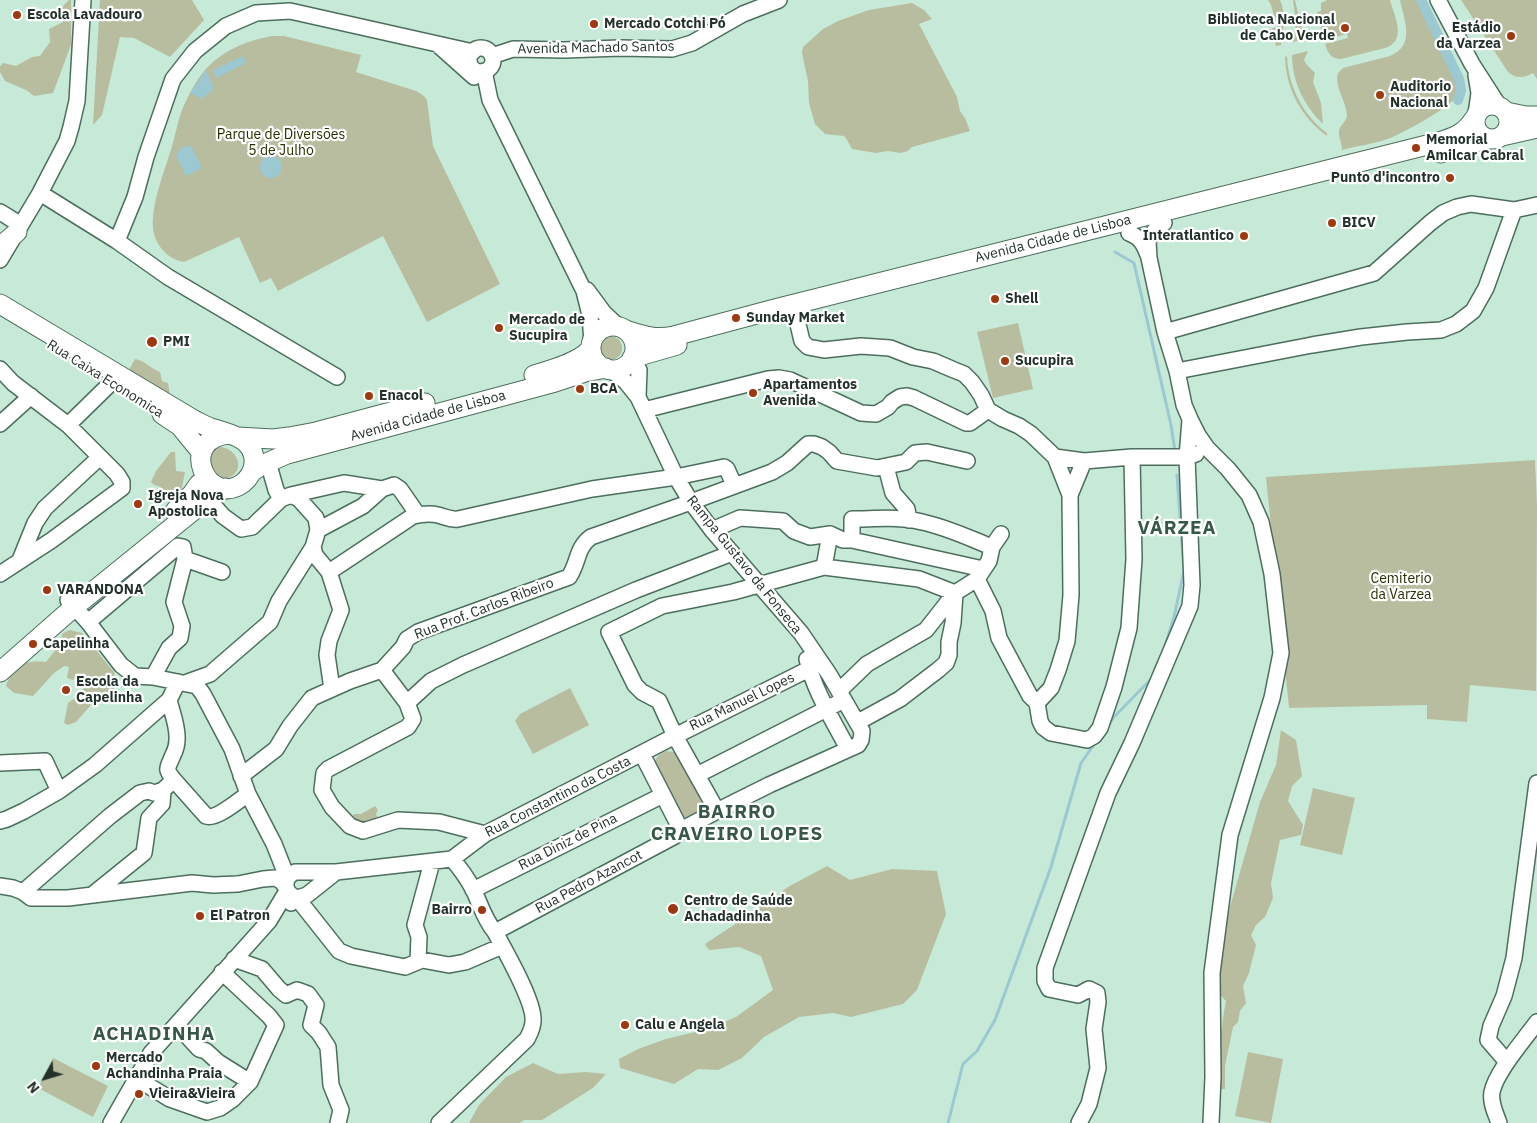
<!DOCTYPE html>
<html>
<head>
<meta charset="utf-8">
<style>
	body { margin:0 }
	#map { position:relative; width:1537px; height:1123px; overflow:hidden; background:#c6ead7; font-family:"IBM Plex Sans",sans-serif }
	canvas { display:block }
	.north { position:absolute; left:20px; top:1053px; width:50px; height:50px; -webkit-text-stroke:4px #fff; paint-order:stroke; rotate:231deg; font-size:14px; font-weight:700; line-height:20px; text-align:center; color:#23312a }
	.north::after { content:''; display:block; margin:auto; width:18px; height:22px; background:#23312a; clip-path:polygon(50% 0,100% 100%,50% 72%,0 100%) }
</style>
</head>
<body>
<div id="map">
<canvas width="1537" height="1123"></canvas>
<div class="north">N</div>
</div>
<script>
const context = document.querySelector('canvas').getContext('2d');
context.lineJoin = 'round';
function fillPath(path, color) {
  context.fillStyle = color;
  context.fill(path, 'evenodd');
}
function strokePath(path, color, width, dash) {
  context.strokeStyle = color;
  context.lineWidth = width;
  context.lineCap = dash ? 'butt' : 'round';
  context.setLineDash(dash || []);
  context.stroke(path);
}
function write(font, color, halo, rows, align = 'center') {
  context.font = font + ' "IBM Plex Sans",sans-serif';
  context.lineWidth = 4.5;
  context.setLineDash([]);
  context.textBaseline = 'middle';
  context.strokeStyle = halo;
  context.fillStyle = color;
  for (const [text, x, y, turn = 0] of rows) {
    context.save();
    context.translate(x, y);
    context.rotate((+turn || 0) * Math.PI / 180);
    context.textAlign = isNaN(turn) ? turn : align;
    if (halo) context.strokeText(text, 0, 0);
    context.fillText(text, 0, 0);
    context.restore();
  }
}
fillPath(new Path2D(`
	M69 0H71V45L53 93 34 96 26 90 5 81 0 72V66L3 63 16 66 32 57 40 56 50 42 49 29 63 22 59 10Z
	M100 0H192L204 20 170 57 134 38 120 37 102 115 93 125Z
	M1268 0H1280C1287 15 1283 30 1281 45L1276 46 1271 29 1277 27 1271 5Z
	M1293 0H1295L1304 39 1293 42 1296 21Z
	M1327 0H1390C1394 15 1408 41 1385 48L1341 59C1331 59 1328 53 1325 44L1348 38 1347 34 1324 40 1317 12 1321 11V3Z
	M1400 0H1418L1454 76C1456 82 1459 89 1457 95 1452 107 1401 134 1388 139 1373 144 1357 146 1342 150 1342 143 1338 136 1339 130 1341 124 1346 122 1347 116 1347 102 1334 87 1338 73L1343 68 1390 56C1416 45 1404 20 1400 0Z
	M1461 0H1537V79L1533 73C1524 78 1516 79 1508 72Z
	M912 3 924 10 932 19 919 24 957 97 960 111 965 118 970 131 912 147 908 151 900 153 888 151 876 153 852 149 847 140 844 136 825 134 815 124 809 103 808 81 802 53 803 47 823 29 838 21 869 10Z
	M272 36H284L361 55 356 72 416 91 424 96 427 100 433 146 500 284 427 322 383 236 278 291 271 278 260 283 239 237 184 262C167 259 155 245 153 228 151 203 166 167 173 143 176 132 178 120 182 110 188 96 195 82 205 70 223 50 246 41 272 36Z
	M1308 51 1304 60 1307 65 1315 73 1313 82 1321 103 1323 124C1304 106 1292 81 1292 55Z
	M1287 56C1288 86 1303 115 1327 133V136C1301 117 1286 89 1285 57Z
	M1018 323 1033 389 993 398 977 332Z
	M598 348a12 12 0 1 1 24 0a12 12 0 1 1-24 0Z
	M135 359C144 360 151 369 160 372L162 381 168 383 170 396 129 376 130 368Z
	M219 447C237 447 247 471 228 478 225 479 220 479 216 479L207 456 214 448Z
	M171 452H175L176 471 185 472 180 498H173L165 497 161 487 154 485 151 482 156 471Z
	M1535 460 1537 506 1536 691 1470 685 1467 722 1427 719V705L1289 708 1266 477Z
	M70 630 82 633 114 672 116 683 112 696 102 703 91 705 76 722 68 725 64 723 68 703 82 693 85 679 82 673 73 680 67 678 69 667 64 666 54 673 33 696 14 693 6 686C14 664 23 660 46 662L56 649 63 633Z
	M570 688 589 725 533 754 515 721 520 714Z
	M1281 730 1296 740 1302 776 1292 786 1288 801 1303 825 1301 835 1280 840 1271 883 1273 898 1265 917 1256 925 1251 935 1256 945 1249 973 1243 986 1246 1003 1240 1011 1238 1022 1233 1027 1225 1066V1089H1219C1219 1059 1220 1030 1226 1001L1218 993 1224 941 1230 907 1260 802 1276 765Z
	M667 751 674 752 679 757 702 803C698 816 690 820 677 815L654 764C656 756 660 754 667 751Z
	M1313 788 1355 798 1342 855 1300 845Z
	M375 806 378 810 376 814 378 820 365 828 352 818 354 814H361Z
	M827 866 850 880 892 869 937 871 946 914 917 990 903 1004 851 1017 833 1013 799 1017 764 1037 742 1058 718 1070 698 1069 674 1084 620 1068 619 1059 638 1049 666 1039 708 1029 736 1017 773 990 761 956 739 947 709 950 705 944 755 911 788 887Z
	M1248 1052 1283 1059 1271 1123 1235 1116Z
	M53 1058 108 1086 93 1117 38 1088Z
	M533 1063 558 1074 586 1072 606 1074 593 1088 542 1120H524L520 1123H469L479 1105 506 1077Z`), '#b9bd9f');
fillPath(new Path2D(`
	M243 56 246 63 216 78 213 70Z
	M206 70 214 89 202 99 190 93Z
	M188 146 192 147 202 168 186 176 176 155 182 147Z
	M260 167a11 11 0 1 1 22 0a11 11 0 1 1-22 0Z`), '#9bc8d1');
strokePath(new Path2D(`
	M1115 252 1134 263 1171 425 1175 451
	M1164 649 1174 617 1184 571 1177 475
	M1108 726 1114 717 1153 677
	M948 1123 963 1064 977 1051 995 1020 1051 867 1081 763 1095 743`), '#9bc8d1', 3);
strokePath(new Path2D(`
	M1421 0 1459 79 1461 91 1458 100`), '#9bc8d1', 10);
const minor = new Path2D(`
	M1438 0 1472 64 1499 106
	M437 44 474 77
	M469 60a12 12 0 1 1 24 0a12 12 0 1 1-24 0Z
	M492 56 513 49 564 50 620 48 672 49 692 43 743 14 779 0
	M484 71 490 100 584 291 590 315 592 342
	M1476 114 1479 93 1476 75
	M40 193 117 241 168 277 337 377
	M0 212 21 225
	M1164 223 1155 230 1150 237 1148 242 1149 258 1165 332 1177 371 1184 405 1190 419 1198 435 1207 448 1228 469 1249 495 1261 522 1272 574 1281 653 1272 698 1230 835 1212 973 1213 1077 1211 1123
	M1129 233C1140 237 1144 244 1148 255
	M117 241 135 197 146 157 173 79 195 51 226 26 256 13 290 11 473 52
	M0 260 40 193 67 141 71 127 77 101 83 0
	M587 290 604 313 619 327
	M796 316 802 341 808 347 824 350 861 346 890 348 913 357 933 361 954 370 964 374 972 382 981 395 988 410 1003 419 1019 426 1031 434 1055 457 1084 461
	M1165 332 1374 273 1430 223 1443 213 1457 207 1471 204 1514 210 1537 205
	M632 358 639 370 638 397
	M0 369 13 383 68 425 117 474 122 482V488L52 540 0 574
	M1177 371 1312 345 1361 337 1407 332 1441 330 1456 324 1473 311 1486 288 1514 210
	M644 410 768 379 779 378 790 380 861 413 876 414 888 407 892 402 900 397 907 396 914 398 966 423H970L988 410
	M0 424 31 396
	M68 425 111 383
	M1055 457 1070 495
	M268 462 276 490 281 499
	M886 467 893 493 907 509 909 520
	M382 489 394 485 400 489 418 515
	M291 495 344 483 382 489 363 506 318 530
	M208 499 223 516 241 529 252 527 281 499 291 495 299 499 316 518 318 530 313 547 315 555 329 572 341 610 329 641 327 655 332 689
	M712 530 740 518 783 521 794 531 810 537 830 534 843 540H852L983 569
	M852 540V519C874 519 901 516 922 522 946 527 969 538 992 547
	M20 560 35 523 45 508 100 457
	M824 567 919 579 955 593 953 623 949 642V655L946 663 938 670 900 699 858 722
	M329 572 413 516C422 514 429 513 438 515 446 517 450 520 458 519L592 489 676 477 724 467 727 469 734 485
	M977 579 993 611 999 638 1030 696 1037 703 1051 688 1058 670 1067 641 1071 595 1070 495 1084 461 1132 457H1187L1196 454
	M68 600 88 622 121 665 135 676 153 677 197 686 203 694 232 749 248 794 274 844 287 877
	M88 622 178 546 183 547 185 559 222 572
	M807 659C814 691 833 720 848 749
	M382 670 407 703 413 719 408 727 328 769 324 773 322 790 332 807 350 826 363 831 398 820 439 822 485 834
	M153 677 169 648 180 638 182 626 174 602 185 559
	M185 683 210 674 270 622 279 601 313 547
	M839 691 867 664 926 630 955 593 977 579 989 561 992 547 1001 534
	M169 700C172 713 178 726 177 740 177 745 175 751 173 755 168 768 164 768 174 780
	M407 703 431 681 463 665 636 590 732 553
	M1037 703 1040 721 1043 727 1051 733 1087 740 1094 736 1100 728 1114 687 1129 628 1134 559 1132 457
	M642 754 681 830
	M0 763 45 761 59 791
	M697 775 844 700
	M241 776 276 749 290 726 312 698 350 681 382 670 403 647 407 639 418 632 569 577C579 562 576 548 591 537L691 502 772 472 787 463 808 444H814L822 447 829 452 837 461 877 468 906 462 915 453 927 452 967 461
	M717 811 675 736 659 701 642 692 635 685 609 632 662 606 733 592 824 567 830 534
	M0 821 7 819 24 811 59 791 95 765 169 700 178 682
	M0 886 13 888 23 892 31 898H68L192 883 213 885 238 884 263 879 275 878 281 881 286 887
	M473 890 663 795
	M23 892 110 816 140 793 149 791 154 793 163 790 174 780 206 816C216 820 239 800 248 794
	M92 895 144 853 149 818 162 804 163 790
	M291 903 297 898 307 895 336 872
	M495 932 675 836 681 830 717 811 769 785 858 745 861 740 862 731 829 674 801 633 712 530 691 502 676 477 638 397 626 382 610 369
	M502 946 465 962 449 965 422 960 405 967 351 956 339 951 297 898C283 893 282 878 295 872H336L452 859 485 834 675 736 809 669
	M234 959 262 969 279 989 286 995 297 990 308 994 316 1005 311 1025 319 1033 328 1047 331 1085 341 1110 338 1123
	M418 961 419 937 415 925 432 862
	M177 1025 199 1049 206 1051 218 1062 250 1082 276 1025 269 1016 222 972
	M1507 1062 1488 1040 1491 1026 1504 996 1514 958 1537 783
	M136 1078 170 1099 207 1112 220 1108 233 1099 250 1082
	M111 1123 151 1053 269 921 287 891
	M439 1123 527 1039C530 1033 533 1028 533 1021 535 1002 505 951 495 932 484 919 480 903 473 889 467 878 460 868 452 859
	M1079 1123 1089 1104 1098 1068 1094 1029 1098 1002 1097 993 1089 989 1078 995 1049 989 1045 981V968L1108 793 1132 743 1190 606 1192 585 1187 457 1190 420
	M1499 1123C1496 1114 1490 1103 1492 1092 1496 1072 1524 1040 1537 1022`);
const major = new Path2D(`
	M1475 122a17 17 0 1 1 34 0a17 17 0 1 1-34 0Z
	M1506 112 1526 116H1537
	M1502 136 1537 128
	M1441 153 1488 139
	M0 247 17 232
	M0 304 194 420C200 423 205 426 211 428 230 434 256 438 254 464 253 471 249 478 243 483 207 509 176 438 230 434
	M591 348a22 22 0 1 1 44 0a22 22 0 1 1-44 0Z
	M625 330C644 336 655 340 674 336L775 309 1435 143C1452 138 1464 135 1474 119
	M632 358 677 345
	M534 375C550 370 581 362 591 348
	M162 414 180 426 202 453
	M238 437 273 439 289 437 316 432 425 403
	M253 471 262 465 287 454 555 382 585 372 606 368
	M175 511 192 494 199 484 207 479
	M0 672 74 607 200 505 225 488`);
strokePath(minor, '#4d6e5e', 18);
strokePath(major, '#4d6e5e', 21);
strokePath(minor, '#fff', 15);
strokePath(major, '#fff', 19);
for (const [x, y, r, color] of [
	[17,15,5,"#9e380e"],
	[594,24,5,"#9e380e"],
	[1345,28,5,"#9e380e"],
	[1511,36,5,"#9e380e"],
	[1380,95,5,"#9e380e"],
	[1416,148,5,"#9e380e"],
	[1450,178,5,"#9e380e"],
	[1332,223,5,"#9e380e"],
	[1244,236,5,"#9e380e"],
	[995,299,5,"#9e380e"],
	[736,318,5,"#9e380e"],
	[499,328,5,"#9e380e"],
	[152,342,6,"#9e380e"],
	[1005,361,5,"#9e380e"],
	[580,389,5,"#9e380e"],
	[753,393,5,"#9e380e"],
	[369,396,5,"#9e380e"],
	[138,504,5,"#9e380e"],
	[47,590,5,"#9e380e"],
	[33,644,5,"#9e380e"],
	[66,690,5,"#9e380e"],
	[673,909,6,"#9e380e"],
	[482,910,5,"#9e380e"],
	[200,916,5,"#9e380e"],
	[625,1025,5,"#9e380e"],
	[96,1066,5,"#9e380e"],
	[139,1094,5,"#9e380e"]
]) {
  const dot = new Path2D();
  dot.arc(x, y, r, 0, 2 * Math.PI);
  context.fillStyle = color;
  context.fill(dot);
  strokePath(dot, '#fff', 2);
}
write('bold 14px', '#23312a', '#fff', [
	["Escola Lavadouro",27,15],
	["Biblioteca Nacional",1335,20,"right"],
	["de Cabo Verde",1335,36,"right"],
	["Mercado Cotchi Pó",604,24],
	["Estádio",1501,28,"right"],
	["da Varzea",1501,44,"right"],
	["Auditorio",1390,87],
	["Nacional",1390,103],
	["Memorial",1426,140],
	["Amilcar Cabral",1426,156],
	["Punto d'incontro",1440,178,"right"],
	["BICV",1342,223],
	["Interatlantico",1234,236,"right"],
	["Shell",1005,299],
	["Sunday Market",746,318],
	["Mercado de",509,320],
	["Sucupira",509,336],
	["PMI",163,342],
	["Sucupira",1015,361],
	["Apartamentos",763,385],
	["Avenida",763,401],
	["BCA",590,389],
	["Enacol",379,396],
	["Igreja Nova",148,496],
	["Apostolica",148,512],
	["VARANDONA",57,590],
	["Capelinha",43,644],
	["Escola da",76,682],
	["Capelinha",76,698],
	["Centro de Saúde",684,901],
	["Achadadinha",684,917],
	["Bairro",472,910,"right"],
	["El Patron",210,916],
	["Calu e Angela",635,1025],
	["Mercado",106,1058],
	["Achandinha Praia",106,1074],
	["Vieira&Vieira",149,1094]
], 'left');
write('14px', '#23312a', '#fff', [
	["Avenida Machado Santos",596,48,-1],
	["Avenida Cidade de Lisboa",1053,239,-14],
	["Rua Caixa Economica",105,379,32],
	["Avenida Cidade de Lisboa",428,416,-15],
	["Rampa Gustavo da Fonseca",744,565,51],
	["Rua Prof. Carlos Ribeiro",484,609,-21],
	["Rua Manuel Lopes",742,702,-26],
	["Rua Constantino da Costa",558,797,-27],
	["Rua Diniz de Pina",568,842,-27],
	["Rua Pedro Azancot",589,882,-28]
]);
write('14px', '#2b2e01', '#fff', [
	["Parque de Diversões",281,135],
	["5 de Julho",281,151],
	["Cemiterio",1401,579],
	["da Varzea",1401,595]
]);
context.letterSpacing = '1px';
write('bold 19px', '#375848', '#fff', [
	["VÁRZEA",1177,529],
	["BAIRRO",737,813],
	["CRAVEIRO LOPES",737,835],
	["ACHADINHA",154,1035]
]);
context.letterSpacing = '0px';
</script>
</body>
</html>
